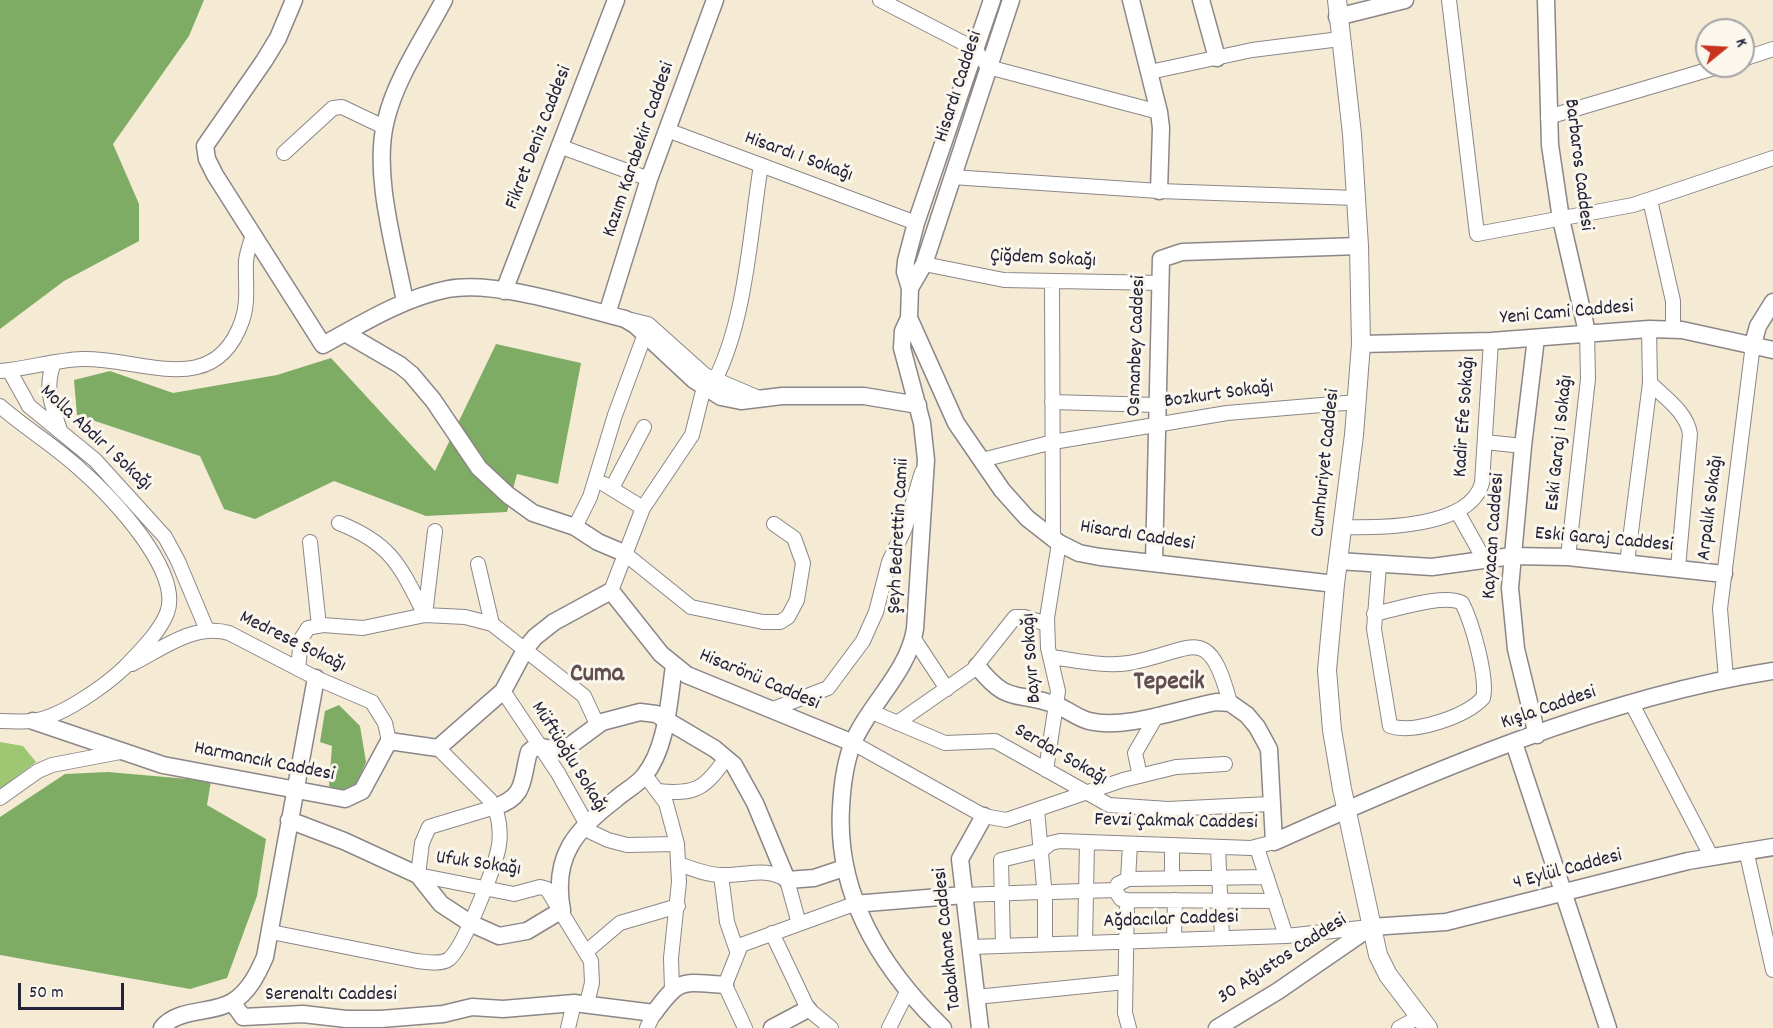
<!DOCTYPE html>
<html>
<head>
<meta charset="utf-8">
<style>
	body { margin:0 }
	#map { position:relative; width:1773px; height:1028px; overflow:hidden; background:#f5ebd5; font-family:Dekko,sans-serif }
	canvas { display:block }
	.north { position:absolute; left:1695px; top:18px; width:60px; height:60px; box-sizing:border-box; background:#fbf7ec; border:2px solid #a4a2a5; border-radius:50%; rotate:72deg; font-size:16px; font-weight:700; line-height:24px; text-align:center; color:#22223b }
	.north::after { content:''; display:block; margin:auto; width:21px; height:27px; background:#c8321e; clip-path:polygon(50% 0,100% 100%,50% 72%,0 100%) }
	.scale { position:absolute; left:18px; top:983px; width:106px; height:27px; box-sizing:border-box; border:3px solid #22223b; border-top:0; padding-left:8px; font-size:18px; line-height:21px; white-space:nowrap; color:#22223b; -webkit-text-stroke:4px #fbf7ec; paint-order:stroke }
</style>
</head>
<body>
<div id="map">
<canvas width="1773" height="1028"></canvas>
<div class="north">K</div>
<div class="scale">50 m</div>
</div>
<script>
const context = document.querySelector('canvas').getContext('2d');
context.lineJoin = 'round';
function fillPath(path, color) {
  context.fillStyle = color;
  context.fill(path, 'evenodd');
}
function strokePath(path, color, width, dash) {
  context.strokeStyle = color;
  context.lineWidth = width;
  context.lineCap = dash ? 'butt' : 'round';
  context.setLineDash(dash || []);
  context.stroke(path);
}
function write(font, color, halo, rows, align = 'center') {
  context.font = font + ' Dekko,sans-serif';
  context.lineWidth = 6;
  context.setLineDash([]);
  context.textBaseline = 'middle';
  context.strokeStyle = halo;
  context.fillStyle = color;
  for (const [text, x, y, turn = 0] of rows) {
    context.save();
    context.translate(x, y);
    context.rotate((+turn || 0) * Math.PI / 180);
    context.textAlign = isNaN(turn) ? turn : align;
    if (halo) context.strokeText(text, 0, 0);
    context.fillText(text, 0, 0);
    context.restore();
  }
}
fillPath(new Path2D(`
	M0 742 23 746 36 762 0 789Z`), '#9ec773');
fillPath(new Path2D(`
	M0 0H204L189 36 113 144 139 204V241L64 281 0 329Z
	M496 344 581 363 558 484 517 474 507 512 426 516 334 481 255 519 224 509 200 456 77 415 74 380 110 371 173 393 277 375 331 358 435 471Z
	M339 705 360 726 366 762 355 788 342 793 329 786 332 746 320 742 325 711Z
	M108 772 211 781 207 805 266 839 257 896 227 978 190 989 0 955V817L65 774Z`), '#7eac65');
const minor = new Path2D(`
	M880 0 975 49 988 67 1159 112
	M1449 0 1477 234 1633 205 1773 158
	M1743 59 1773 49
	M1150 72 1252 50 1340 39
	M1548 117 1721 66
	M667 130 916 223
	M559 146 649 179
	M284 153 333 108 342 107 384 127
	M952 177 1159 191 1356 198
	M1650 200 1673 301V329
	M924 264 1004 280 1161 283
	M1052 282 1053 539
	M627 319 648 324 705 375 759 398
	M1649 329 1650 383C1664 397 1687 412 1690 434L1678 568
	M54 363C44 387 52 406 60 430
	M9 370 29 406 95 460 165 537 178 561 207 630
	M0 371C27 369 54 360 82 359 140 357 214 401 242 321 249 302 245 281 246 261 247 252 250 244 253 235
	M715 380C746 319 750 233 761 165
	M1052 402 1157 405
	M0 406C26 429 57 447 82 471 111 496 183 572 167 613 159 633 140 651 125 667 105 686 60 718 32 721 22 722 10 721 0 721
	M1485 442 1523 446
	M982 460 1053 442 1227 413 1357 402
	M604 484 643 508
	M612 488 644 427
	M1457 511 1485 561
	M339 523C392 544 400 566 425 615L465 617 492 624
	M575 527 590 497 615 415 645 334
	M1343 527C1380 528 1470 528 1482 483L1491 341
	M310 542 319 626
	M624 553 691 607 763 622H780L788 617 797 600 803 563 794 538 774 524
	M1568 557 1588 379 1587 332
	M1627 563 1650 383
	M478 564 492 624 584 696 597 724
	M611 591 643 508 692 435 704 387
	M1374 614C1395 610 1444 593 1462 603 1472 622 1488 678 1483 698 1465 717 1414 734 1390 726L1374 629 1379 565
	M914 639 947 689
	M1051 657C1075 660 1104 667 1129 663 1192 652 1208 619 1230 703
	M132 664C162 649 194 623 229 633L316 678 372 702 385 723 389 741
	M298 669 301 639 308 628 323 625 363 628 425 615 435 531
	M1726 678 1720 609 1753 344
	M503 691 558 773 591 832 608 840 627 845 677 844
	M1632 704 1711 856
	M773 709 828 688 863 641 876 612 889 562 905 528 922 472
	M872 712 945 743 995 741 1109 805 1168 809 1270 804
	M897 723 973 670 1015 617H1024L1047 624
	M853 743 984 816 1006 820 1123 780 1176 767 1225 764
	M1046 770 1058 691 1048 648 1047 618 1059 543
	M645 775 666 803 677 844 679 882 671 958 672 989
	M1140 776 1135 753 1157 715
	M658 791C695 795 705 789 726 758
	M0 798 38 771 52 765 120 752
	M495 807 429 827 422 843 418 875 514 894 540 887 547 889 591 961 592 983 587 1003
	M1037 810 1044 886
	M1218 848 1222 938
	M1257 848 1286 936
	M1746 850 1773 970
	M679 864C693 869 707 875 721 875 746 876 766 866 787 880L799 924
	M721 875 727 922 737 951
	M1172 878V846
	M1128 879 1130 844
	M1115 890 1121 899 1127 900 1275 901
	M1115 890 1118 884 1128 879 1267 877
	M1053 892 1115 890
	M964 895 1040 892
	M1045 899V944
	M1127 900 1125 1013 1129 1028
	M271 932 417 961C427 962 441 965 449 959 464 947 496 865 499 845 501 829 499 813 490 800L438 748
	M772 933 808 1009 831 1028
	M1174 940 1175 900
	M1085 943 1087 843
	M1003 946 1001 860 1042 850 1051 843 1060 841 1251 848 1274 842
	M971 947 1286 936 1370 927
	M587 951 620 923 678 906
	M976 997 1125 982
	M568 1028 574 1003
	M647 1028 654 1013
	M745 1028 725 985 741 945 854 904
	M889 1028 907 992
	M1399 1028 1419 1017`);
const tertiary = new Path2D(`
	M294 0 278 38 264 61 205 146 207 159 215 175 323 345C363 323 403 298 448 289 495 280 578 307 625 319L635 325 694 380 721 397 741 401 782 396H864L918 405
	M992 0 916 223 906 261 905 272 910 288 909 318 956 423 1002 490 1027 518 1059 543 1079 553 1100 557 1335 584
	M1131 0 1159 112 1161 128 1159 191
	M1201 0 1217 58
	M1546 0 1550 145 1561 219 1587 332
	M1337 17 1405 0
	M910 288 924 264 1011 0
	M504 291 616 0
	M405 302C395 248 372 173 386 120 396 78 424 38 444 0
	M607 314 649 179 715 0
	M909 318 903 331 902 348 922 423 926 460 915 629C908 673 868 705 852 745 845 764 842 787 841 808 836 896 881 968 943 1028
	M345 333 400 365 411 374 433 400 479 468 508 495 533 513 575 527 598 542 624 553
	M1536 338 1523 446 1510 588 1516 649 1537 735
	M1361 344 1491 341 1649 329 1682 330 1773 350
	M1753 344 1758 326 1773 302
	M1338 561 1432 567 1512 556 1568 557 1724 574
	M1154 563 1161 259 1182 252 1359 246
	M977 666C1009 706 1014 690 1056 705 1067 709 1077 718 1089 721 1125 730 1179 709 1216 702L1230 703 1247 715 1257 727 1269 749 1274 842C1430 772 1604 697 1773 671
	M33 721 163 765 345 799 362 791 389 741 438 748 503 691 526 648 535 637 554 622 611 591 661 654 687 675 853 743
	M1514 743 1608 1028
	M495 807C527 796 521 780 529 752 540 741 550 752 564 750L602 722 640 712 656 714 715 749 734 765 755 803 787 880 814 878 844 868
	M289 820 344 841 418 875 441 904 470 923 499 936 527 931 562 910C552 857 575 830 616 799 625 791 637 785 644 776 667 748 669 700 674 666
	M854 904 964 895
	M232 1002 243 1017 303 1014 346 1019H381L443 1014 472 1007 503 1009 574 1003 654 1013C680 977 682 982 725 985
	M162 1028C177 1008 212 1014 232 1002 249 992 258 973 265 957L316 678
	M772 1028 808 1009
	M980 1028 960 859 984 816
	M1217 1028 1278 991 1371 927 1446 922 1688 861 1773 847`);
const secondary = new Path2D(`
	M1337 0 1352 134 1359 246 1361 344 1354 435 1335 584 1327 670 1332 730 1342 789 1378 955 1388 975 1428 1028`);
strokePath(minor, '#8c8688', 16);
strokePath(tertiary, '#8c8688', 19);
strokePath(secondary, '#8c8688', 20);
strokePath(minor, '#fff', 14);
strokePath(tertiary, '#fff', 16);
strokePath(secondary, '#fff', 18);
write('20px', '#22223b', '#fbf7ec', [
	["Hisardı Caddesi",960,87,-72],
	["Fikret Deniz Caddesi",540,138,-69],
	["Kazım Karabekir Caddesi",640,150,-71],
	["Hisardı 1 Sokağı",798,158,20],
	["Barbaros Caddesi",1577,165,83],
	["Çiğdem Sokağı",1043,260,3],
	["Yeni Cami Caddesi",1567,314,-5],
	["Osmanbey Caddesi",1138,346,-88],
	["Bozkurt Sokağı",1219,396,-8],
	["Kadir Efe Sokağı",1466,417,-86],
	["Molla Abdır 1 Sokağı",95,439,43],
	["Eski Garaj 1 Sokağı",1561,443,-84],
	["Cumhuriyet Caddesi",1327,463,-84],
	["Arpalık Sokağı",1712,508,-83],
	["Şeyh Bedrettin Camii",900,536,-87],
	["Kayacan Caddesi",1495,536,-86],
	["Hisardı Caddesi",1137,537,9],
	["Eski Garaj Caddesi",1604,541,5],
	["Medrese Sokağı",292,643,26],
	["Bayır Sokağı",1033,658,-94],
	["Hisarönü Caddesi",759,681,23],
	["Kışla Caddesi",1549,709,-19],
	["Serdar Sokağı",1060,756,30],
	["Müftüoğlu Sokağı",568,758,58],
	["Harmancık Caddesi",264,763,11],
	["Fevzi Çakmak Caddesi",1176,823,1],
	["Ufuk Sokağı",478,865,8],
	["4 Eylül Caddesi",1568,871,-15],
	["Ağdacılar Caddesi",1171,921,-2],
	["Tabakhane Caddesi",949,939,-96],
	["30 Ağustos Caddesi",1283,960,-33],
	["Serenaltı Caddesi",331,996]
]);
write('bold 26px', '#624e52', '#fbf7ec', [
	["Cuma",597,676],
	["Tepecik",1169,684]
]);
</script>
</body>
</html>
